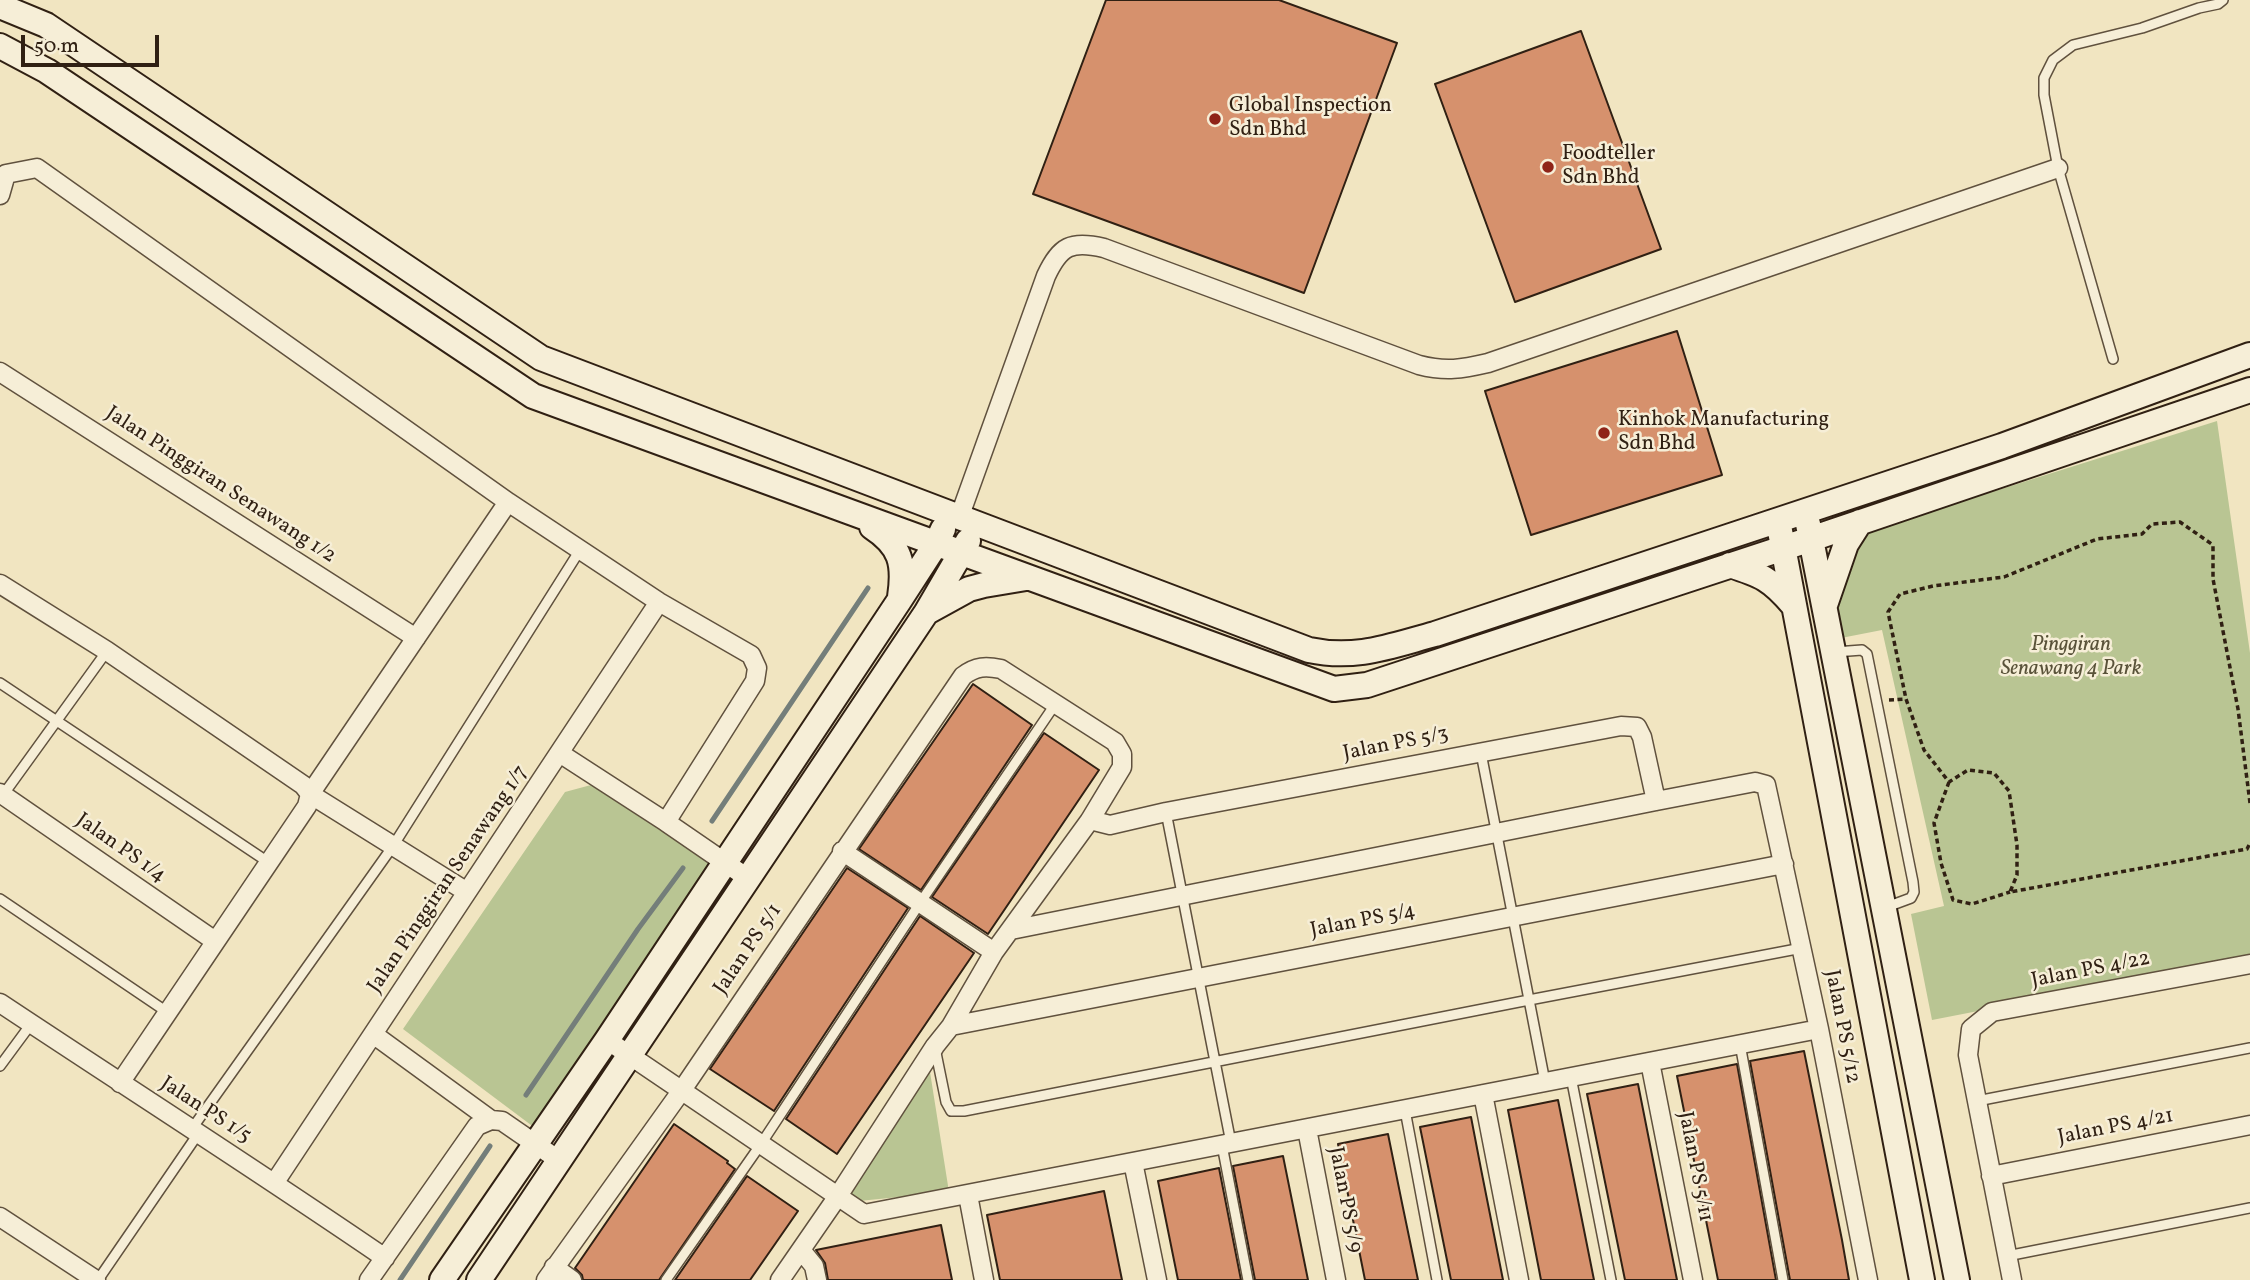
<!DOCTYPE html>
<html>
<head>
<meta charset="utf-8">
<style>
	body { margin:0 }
	#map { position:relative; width:2250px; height:1280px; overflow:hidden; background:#f1e5c1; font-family:Vollkorn,serif }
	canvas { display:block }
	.scale { position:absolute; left:21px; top:35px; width:138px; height:32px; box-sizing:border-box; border:4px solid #302013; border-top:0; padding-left:9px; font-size:21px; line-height:24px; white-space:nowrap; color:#302013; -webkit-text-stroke:5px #f6eed7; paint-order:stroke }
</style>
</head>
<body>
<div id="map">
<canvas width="2250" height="1280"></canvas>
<div class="scale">50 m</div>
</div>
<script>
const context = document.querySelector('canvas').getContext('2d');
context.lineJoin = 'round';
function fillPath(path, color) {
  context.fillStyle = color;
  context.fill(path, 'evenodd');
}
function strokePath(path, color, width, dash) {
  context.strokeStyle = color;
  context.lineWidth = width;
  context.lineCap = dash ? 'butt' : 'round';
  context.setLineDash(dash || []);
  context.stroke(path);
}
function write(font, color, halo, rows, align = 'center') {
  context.font = font + ' Vollkorn,serif';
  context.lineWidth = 5;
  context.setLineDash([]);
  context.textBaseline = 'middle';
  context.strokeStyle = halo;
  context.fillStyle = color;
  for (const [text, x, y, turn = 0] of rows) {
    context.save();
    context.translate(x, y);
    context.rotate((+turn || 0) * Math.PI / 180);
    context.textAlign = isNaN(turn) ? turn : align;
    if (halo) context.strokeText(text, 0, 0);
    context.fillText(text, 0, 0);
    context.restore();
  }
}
fillPath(new Path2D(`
	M2217 421 2250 653V958L1932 1020 1911 914 1944 906 1882 630 1841 638 1838 603 1856 545 1868 531Z
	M591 785 713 864 535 1128 403 1029 565 792Z
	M930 1072 949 1192 859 1201 850 1193Z`), '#b9c593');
strokePath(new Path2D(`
	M712 821 868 588
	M526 1095 638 929 683 868
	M400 1280 490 1146`), '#747e7a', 5);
const building = new Path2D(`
	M1106 0H1279L1397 43 1304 293 1033 194Z
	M1581 31 1661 249 1515 302 1435 84Z
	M1677 331 1722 475 1531 535 1485 391Z
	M973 684 1032 725 921 890 859 849Z
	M1044 733 1099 770 988 934 932 897Z
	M847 868 908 908 774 1111 710 1069Z
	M920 916 974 953 837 1154 786 1119Z
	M1804 1051 1842 1240 1849 1280H1790L1750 1061Z
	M1737 1064 1776 1280H1718L1677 1076Z
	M1638 1084 1655 1170 1677 1280H1625L1594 1128 1587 1094Z
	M1558 1100 1594 1280H1541L1508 1110Z
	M1471 1117 1481 1169 1503 1280H1451L1420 1127Z
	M674 1124 728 1161 727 1163 735 1169 659 1280H583L582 1275 575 1268Z
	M1388 1134 1402 1203 1418 1280H1365L1355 1230 1338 1144Z
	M1283 1156 1308 1280H1255L1233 1166Z
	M1219 1168 1241 1280H1178L1158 1181Z
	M747 1176 798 1211 750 1280H675Z
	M1104 1191 1122 1280H1000L987 1215Z
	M941 1225 952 1280H828L825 1263 816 1250Z`);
fillPath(building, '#d6916d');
strokePath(building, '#302013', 2);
const lane = new Path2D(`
	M2113 359 2058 168 2044 95V78L2053 60 2073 45 2142 28 2199 8 2218 4 2223 0
	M1835 652 1862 650 1867 654 1913 882 1914 892 1911 898 1884 908
	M0 683 268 862
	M1481 753 1545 1082
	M3 795 107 651
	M1166 812 1231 1143
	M0 899 167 1012
	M1740 1044 1783 1280
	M935 1048 946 1102 951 1111H964L1529 1000 1802 948
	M0 1066 31 1024
	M1571 1077 1611 1280
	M1977 1101 2250 1048
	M1405 1110 1437 1280
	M191 1130 393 846 580 550
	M1222 1145 1248 1280
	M2007 1256 2250 1208
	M98 1280 198 1134
	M666 1280 761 1144 920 903 1056 703`);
const street = new Path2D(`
	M0 195 6 174 37 168 508 502 659 602 751 655 757 668 755 681 666 822 561 754
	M0 372 416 638
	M959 518 1046 276C1060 246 1071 240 1104 248L1419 365C1446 372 1462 369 1488 363L2058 168
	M0 584 107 651 303 785 310 794 467 892
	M0 793 215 941
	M1090 820 1110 825 1166 812 1621 726 1637 727 1642 737 1656 801
	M666 822 749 879
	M842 851 994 952
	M1011 930 1656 801 1755 782 1766 785 1819 1029 1868 1280
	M0 1003C128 1088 258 1171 385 1258
	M951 1026 1784 864
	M373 1034 491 1120
	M607 1040 864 1214 1819 1029
	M1650 1062 1693 1280
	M120 1083 307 806 310 794 508 502
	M1483 1094 1519 1280
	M1307 1129 1336 1280
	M1133 1162 1157 1280
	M1991 1176 2250 1125
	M275 1182 659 602
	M968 1195 984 1280
	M0 1217 96 1280
	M801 1250 814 1266 817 1280
	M554 1267 572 1280
	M369 1280 477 1126 491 1120 502 1121 560 1161
	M546 1280 682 1090 963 676C976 666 986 666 1001 669L1115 742 1122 754V767L1090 820 994 952 951 1026 935 1046 838 1196 780 1280
	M2012 1280 1968 1055 1971 1029 1992 1012 2250 964`);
const secondary = new Path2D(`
	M0 6 46 25 541 358 1309 650C1356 660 1390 646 1435 634L2002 446 2250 355
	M0 46 47 71 533 396 1334 689 1367 685 1811 539 2250 390
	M1808 524 1957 1280
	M872 527C901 546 905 564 900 597
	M1780 531 1922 1280
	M1730 565C1761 575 1771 579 1793 605
	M1825 605 1846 544 1860 522
	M929 611 969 589 984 585 1026 578
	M442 1280 607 1040 899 601 936 544 943 529
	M479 1280 926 613 968 541`);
strokePath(lane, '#60513e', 12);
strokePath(street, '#60513e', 21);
strokePath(secondary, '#302013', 28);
strokePath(new Path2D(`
	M1889 700 1906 699
	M1949 782 1934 823 1941 863 1953 900 1972 904 2010 892
	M2250 803 2238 709 2213 579V545L2180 522 2152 524 2142 534 2097 539 2004 577 1933 586 1900 594 1888 612 1906 699 1924 750 1949 782 1968 770 1994 773 2009 791 2017 845V875L2010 892 2247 849 2250 843`), '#302013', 3.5, [5, 3.5]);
strokePath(lane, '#f6eed7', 9);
strokePath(street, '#f6eed7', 18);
strokePath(secondary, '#f6eed7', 24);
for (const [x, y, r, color] of [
	[1215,119,7,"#8f2418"],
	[1548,167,7,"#8f2418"],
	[1604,433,7,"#8f2418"]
]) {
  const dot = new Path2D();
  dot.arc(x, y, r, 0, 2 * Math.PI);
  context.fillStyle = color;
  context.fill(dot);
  strokePath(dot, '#f6eed7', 2.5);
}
write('21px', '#302013', '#f6eed7', [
	["Global Inspection",1229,107],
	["Sdn Bhd",1229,131],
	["Foodteller",1562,155],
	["Sdn Bhd",1562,179],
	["Kinhok Manufacturing",1618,421],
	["Sdn Bhd",1618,445]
], 'left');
write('21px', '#302013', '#f6eed7', [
	["Jalan Pinggiran Senawang 1/2",220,486,33],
	["Jalan PS 5/3",1396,745,-11],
	["Jalan PS 1/4",120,849,35],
	["Jalan Pinggiran Senawang 1/7",449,880,-56],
	["Jalan PS 5/4",1363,922,-11],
	["Jalan PS 5/1",749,950,-56],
	["Jalan PS 4/22",2091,971,-11],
	["Jalan PS 5/12",1841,1027,79],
	["Jalan PS 1/5",205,1111,33],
	["Jalan PS 4/21",2116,1128,-11],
	["Jalan PS 5/11",1694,1167,79],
	["Jalan PS 5/9",1344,1200,79]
]);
write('italic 21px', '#595239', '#f6eed7', [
	["Pinggiran",2071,646],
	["Senawang 4 Park",2071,670]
]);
</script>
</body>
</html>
